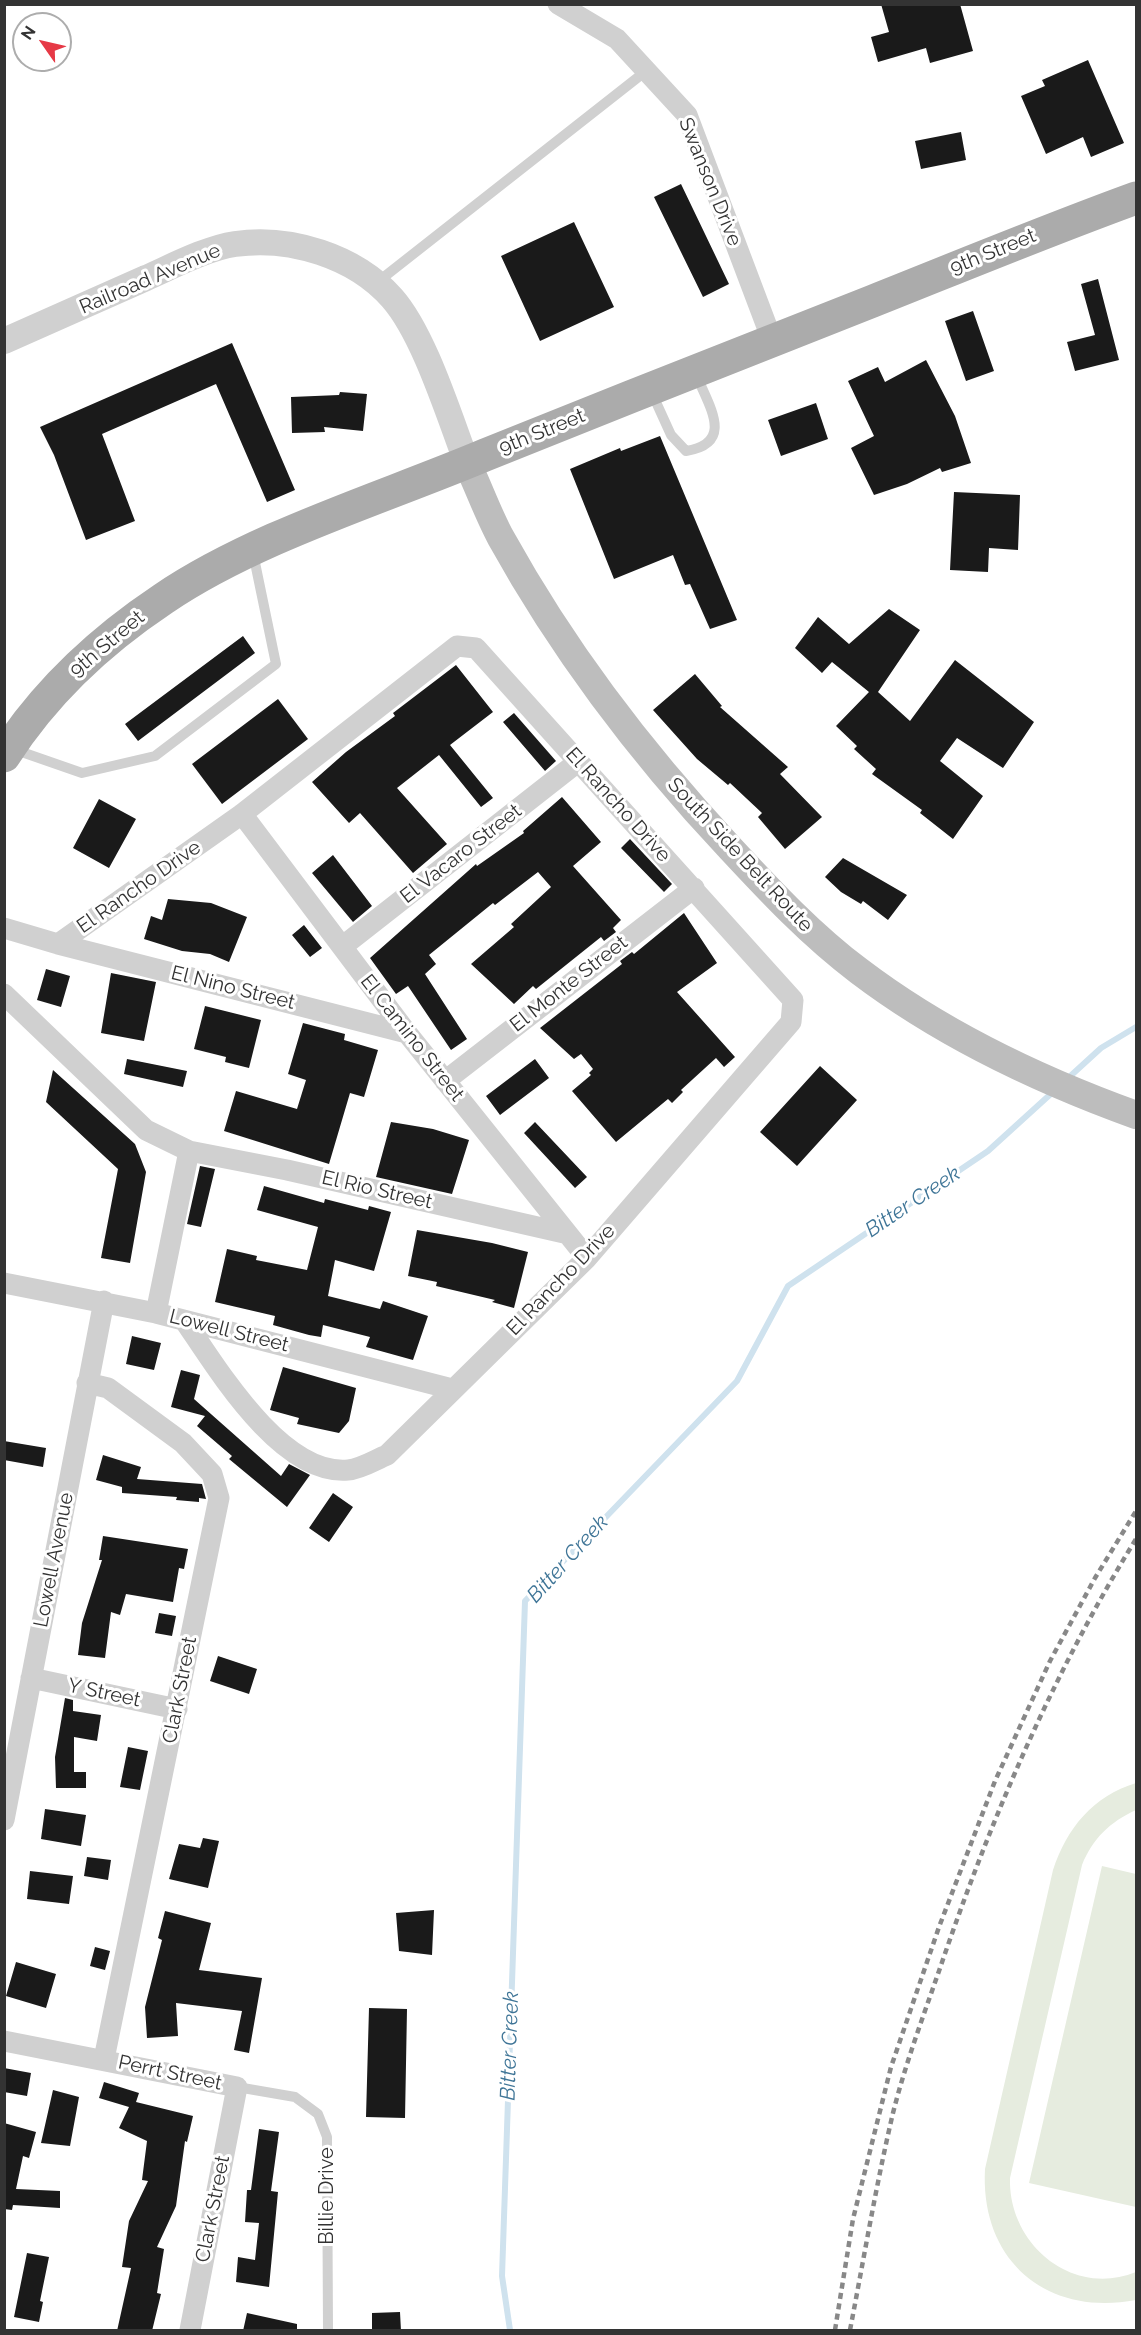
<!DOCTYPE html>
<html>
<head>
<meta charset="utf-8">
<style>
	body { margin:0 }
	#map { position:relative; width:1141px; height:2335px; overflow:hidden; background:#fff; font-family:Raleway,sans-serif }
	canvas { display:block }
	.frame { position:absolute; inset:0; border:6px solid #333; pointer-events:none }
	.north { position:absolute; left:12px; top:12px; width:60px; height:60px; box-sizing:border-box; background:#fff; border:2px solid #adadad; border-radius:50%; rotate:304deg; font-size:16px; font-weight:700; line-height:24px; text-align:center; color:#333 }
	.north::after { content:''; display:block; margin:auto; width:21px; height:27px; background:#e63946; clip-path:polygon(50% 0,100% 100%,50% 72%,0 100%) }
</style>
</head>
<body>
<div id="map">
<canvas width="1141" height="2335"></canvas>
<div class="frame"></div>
<div class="north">N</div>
</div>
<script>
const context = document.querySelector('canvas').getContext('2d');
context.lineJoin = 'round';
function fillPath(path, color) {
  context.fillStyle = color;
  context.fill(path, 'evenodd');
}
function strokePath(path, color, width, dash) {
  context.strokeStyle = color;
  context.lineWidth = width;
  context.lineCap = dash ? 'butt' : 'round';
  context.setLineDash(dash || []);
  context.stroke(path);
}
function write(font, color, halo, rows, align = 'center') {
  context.font = font + ' Raleway,sans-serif';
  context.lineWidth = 6;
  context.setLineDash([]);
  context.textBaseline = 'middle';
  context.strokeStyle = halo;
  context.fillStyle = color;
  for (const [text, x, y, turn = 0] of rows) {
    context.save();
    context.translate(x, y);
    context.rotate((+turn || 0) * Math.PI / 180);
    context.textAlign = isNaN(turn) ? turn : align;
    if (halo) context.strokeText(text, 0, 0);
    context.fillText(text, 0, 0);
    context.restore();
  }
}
fillPath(new Path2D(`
	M1136 1783V1810C1110 1822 1093 1838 1082 1865L1010 2178C1008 2244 1072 2298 1136 2272V2300C1047 2317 980 2261 985 2169L1053 1870C1067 1828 1093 1796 1136 1783Z
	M1102 1866 1136 1874V2207L1029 2183Z`), '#e6ecdf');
strokePath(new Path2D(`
	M1066 1080 1101 1048 1136 1027
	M510 2330 502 2276 525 1601 737 1381 788 1286 988 1151 1054 1091`), '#cfe2ee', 6);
fillPath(new Path2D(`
	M881 4H960L973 51 930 63 926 48 878 62 871 37 889 32Z
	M1088 60 1124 143 1091 157 1083 137 1046 154 1021 96 1045 86 1042 80Z
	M961 132 966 160 921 169 915 141Z
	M681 184 729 284 703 297 654 197Z
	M574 222 614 307 540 341 501 256Z
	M1098 279 1119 360 1075 371 1067 342 1095 335 1081 284Z
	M973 311 994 371 966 381 945 321Z
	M232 343 295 490 267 502 216 384 102 434 135 521 86 540 54 455 40 427Z
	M926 360 955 416 971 463 942 472 940 468 907 484 874 495 851 448 874 436 848 381 878 367 885 382Z
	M340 392 367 394 363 431 324 427 325 432 292 433 291 397 339 395Z
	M816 403 828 439 781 456 768 420Z
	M660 436 737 620 710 629 690 584 685 585 673 555 614 579 570 469 620 448 621 451Z
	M954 492 1020 495 1018 550 989 548 988 572 950 570Z
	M889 609 920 630 878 692 910 721 955 660 1034 722 1003 768 957 738 940 761 983 796 953 839 920 813 922 810 872 774 876 769 854 749 857 746 836 726 869 692 832 662 822 673 795 648 818 617 849 644Z
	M243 636 255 653 138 741 125 724Z
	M456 665 493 712 450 745 493 798 481 807 439 755 397 788 447 844 413 873 360 813 349 823 312 782 346 752 395 716 393 713Z
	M695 674 722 706 720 707 788 767 780 774 822 817 785 849 758 817 762 813 730 783 728 785 697 759 653 710Z
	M278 699 308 739 222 804 192 764Z
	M514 713 556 761 545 771 503 722Z
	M562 797 601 842 573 866 621 920 613 928 616 932 604 941 601 937 536 989 533 986 514 1004 471 964 514 927 511 924 551 887 538 872 495 905 493 903 429 955 436 964 425 974 467 1039 451 1050 408 986 396 994 370 958 476 864 477 866 524 833 523 831Z
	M99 799 136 819 109 868 73 848Z
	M630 839 672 884 664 892 621 848Z
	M333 855 372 906 353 922 312 873Z
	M843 858 907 895 888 920 863 901 861 904 841 892 825 877Z
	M168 899 211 903 247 917 229 962 210 954 182 951 144 939 151 916 162 920Z
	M684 913 717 963 677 992 735 1057 724 1067 716 1058 681 1090 683 1092 672 1103 668 1099 616 1142 572 1091 591 1075 589 1073 593 1069 581 1054 574 1059 540 1028 622 964 620 961 632 952 634 954Z
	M304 925 322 948 310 957 292 935Z
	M46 969 70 976 61 1007 37 1000Z
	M111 973 156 982 144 1041 101 1033Z
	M205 1006 261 1020 249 1068 225 1062 226 1057 194 1049Z
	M303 1023 345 1034 344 1040 378 1050 364 1097 350 1093 329 1164 224 1131 236 1091 297 1109 306 1080 288 1074Z
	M127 1059 187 1071 183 1087 124 1074Z
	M535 1059 549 1078 500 1115 486 1096Z
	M820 1066 857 1100 797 1166 760 1132Z
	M53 1070 135 1144 146 1172 130 1263 101 1258 118 1169 46 1102Z
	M391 1122 433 1129 469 1140 452 1194 376 1177Z
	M535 1122 587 1177 575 1188 524 1133Z
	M200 1166 215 1169 201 1227 187 1224Z
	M264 1186 324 1203 325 1199 368 1210 369 1206 391 1212 374 1271 335 1260 328 1296 380 1309 383 1301 428 1316 413 1360 366 1347 370 1337 323 1325 321 1337 309 1335 273 1325 275 1316 215 1302 227 1249 257 1256 256 1260 307 1270 318 1227 257 1210Z
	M417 1230 492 1243 528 1252 514 1308 492 1302 495 1300 436 1286 437 1282 408 1276Z
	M132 1336 161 1343 154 1370 126 1364Z
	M283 1367 356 1388 349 1421 339 1433 297 1424 299 1418 270 1410Z
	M181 1370 200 1375 194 1399 281 1476 289 1464 310 1475 287 1507 229 1459 232 1456 197 1426 205 1416 171 1407Z
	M4 1441 46 1448 43 1467 4 1460Z
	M103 1455 141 1467 137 1479 202 1484 206 1499 199 1498V1502L176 1500 177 1497 122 1493V1487L96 1480Z
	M333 1493 353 1507 329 1542 309 1528Z
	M103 1536 188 1549 184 1569 179 1568 173 1602 126 1594 120 1615 111 1612 105 1658 78 1655 82 1623 102 1560H99Z
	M159 1613 176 1616 172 1636 155 1633Z
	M218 1656 257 1669 249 1694 210 1681Z
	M65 1698 73 1700V1711L101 1715 97 1741 74 1737V1772H86V1788H56L55 1757Z
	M128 1747 148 1751 140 1790 120 1787Z
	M45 1809 86 1815 81 1846 41 1839Z
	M203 1838 219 1841 208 1888 169 1879 179 1844 200 1848Z
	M87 1857 111 1860 108 1880 84 1876Z
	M30 1871 73 1876 69 1904 27 1899Z
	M434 1910 432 1955 399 1951 396 1913Z
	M165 1911 211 1923 199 1970 262 1978 249 2053 234 2050 242 2011 176 2003 178 2036 147 2038 145 2007 162 1940 158 1938Z
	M95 1947 110 1951 105 1970 90 1966Z
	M16 1962 56 1974 46 2008 6 1996Z
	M369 2008 407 2009 405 2118 366 2117Z
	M4 2068 31 2073 27 2096 4 2092Z
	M104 2082 139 2093 136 2102 193 2116 187 2142 185 2141 176 2206 157 2247 164 2249 157 2293 161 2294 152 2331H117L131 2268 122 2267 129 2221 148 2181 142 2180 147 2141 119 2128 129 2107 99 2098Z
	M53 2090 79 2097 70 2146 41 2143Z
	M4 2123 36 2132 29 2158 23 2156 16 2189 60 2191V2208L13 2205 12 2210 4 2209Z
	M259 2129 279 2132 271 2191 278 2192 269 2287 236 2282 238 2257 255 2260 259 2223 245 2222 247 2190H251Z
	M27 2253 49 2257 40 2301 43 2302 39 2322 14 2317Z
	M400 2312 401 2331H372V2313Z
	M247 2313 297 2324V2331H243Z`), '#1a1a1a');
strokePath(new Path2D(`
	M375 284 646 71
	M651 391 671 435 686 451C736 443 708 405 696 374
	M13 749 82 773 155 756 276 664 253 553
	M237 2087 295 2097 318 2114 327 2137 328 2330`), '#d0d0d0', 10);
strokePath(new Path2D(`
	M558 4 617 39 687 115 772 340
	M242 814 407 1033 587 1258
	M4 928 58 944 242 814 457 646 476 648 793 1000 791 1022 587 1258 387 1455C375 1460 361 1469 348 1470 281 1476 217 1368 184 1320
	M58 944 407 1033
	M343 946 579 761
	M4 994 146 1130 189 1151 287 1170 564 1233
	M445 1081 694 888
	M4 1283 156 1313 452 1389
	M156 1313 189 1151
	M87 1383 108 1388 183 1443 212 1474 219 1498 104 2059
	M31 1678 177 1709
	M4 1820 104 1301
	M4 2041 237 2087 190 2330`), '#d0d0d0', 21);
strokePath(new Path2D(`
	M4 341C52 320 99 299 146 278 171 267 207 248 235 244 290 236 355 256 392 298 424 334 449 416 467 463`), '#d0d0d0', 26);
strokePath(new Path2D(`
	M467 463C479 488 488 514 501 538 564 652 641 753 730 848 770 891 811 935 859 971 942 1034 1039 1080 1136 1115`), '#bdbdbd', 28);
strokePath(new Path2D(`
	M4 756C45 692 100 641 163 599 254 537 383 498 485 455 614 403 744 352 873 301 961 266 1048 230 1136 198`), '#ababab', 33);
strokePath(new Path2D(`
	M835 2330 853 2219 891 2067 939 1927 995 1781 1050 1661 1095 1578 1136 1511
	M850 2330C864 2258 876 2185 893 2113 905 2065 923 2017 939 1971 990 1821 1053 1673 1136 1539`), '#888', 4.5, [6, 4.5]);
write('20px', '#333', '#fff', [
	["Swanson Drive",710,182,68],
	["9th Street",993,252,-22],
	["Railroad Avenue",150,279,-23],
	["9th Street",542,432,-22],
	["9th Street",107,644,-40],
	["El Rancho Drive",618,805,48],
	["El Vacaro Street",461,854,-38],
	["South Side Belt Route",740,855,47],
	["El Rancho Drive",139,887,-35],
	["El Monte Street",569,984,-38],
	["El Nino Street",233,988,14],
	["El Camino Street",412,1038,52],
	["El Rio Street",377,1190,13],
	["El Rancho Drive",561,1280,-46],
	["Lowell Street",229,1331,14],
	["Lowell Avenue",54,1560,-79],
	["Clark Street",180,1690,-79],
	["Y Street",104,1693,12],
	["Perrt Street",170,2073,12],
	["Billie Drive",327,2196,-90],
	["Clark Street",213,2209,-79]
]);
write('italic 21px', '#3f7597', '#fff', [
	["Bitter Creek",913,1202,-34],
	["Bitter Creek",568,1559,-48],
	["Bitter Creek",510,2046,-88]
]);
</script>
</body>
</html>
